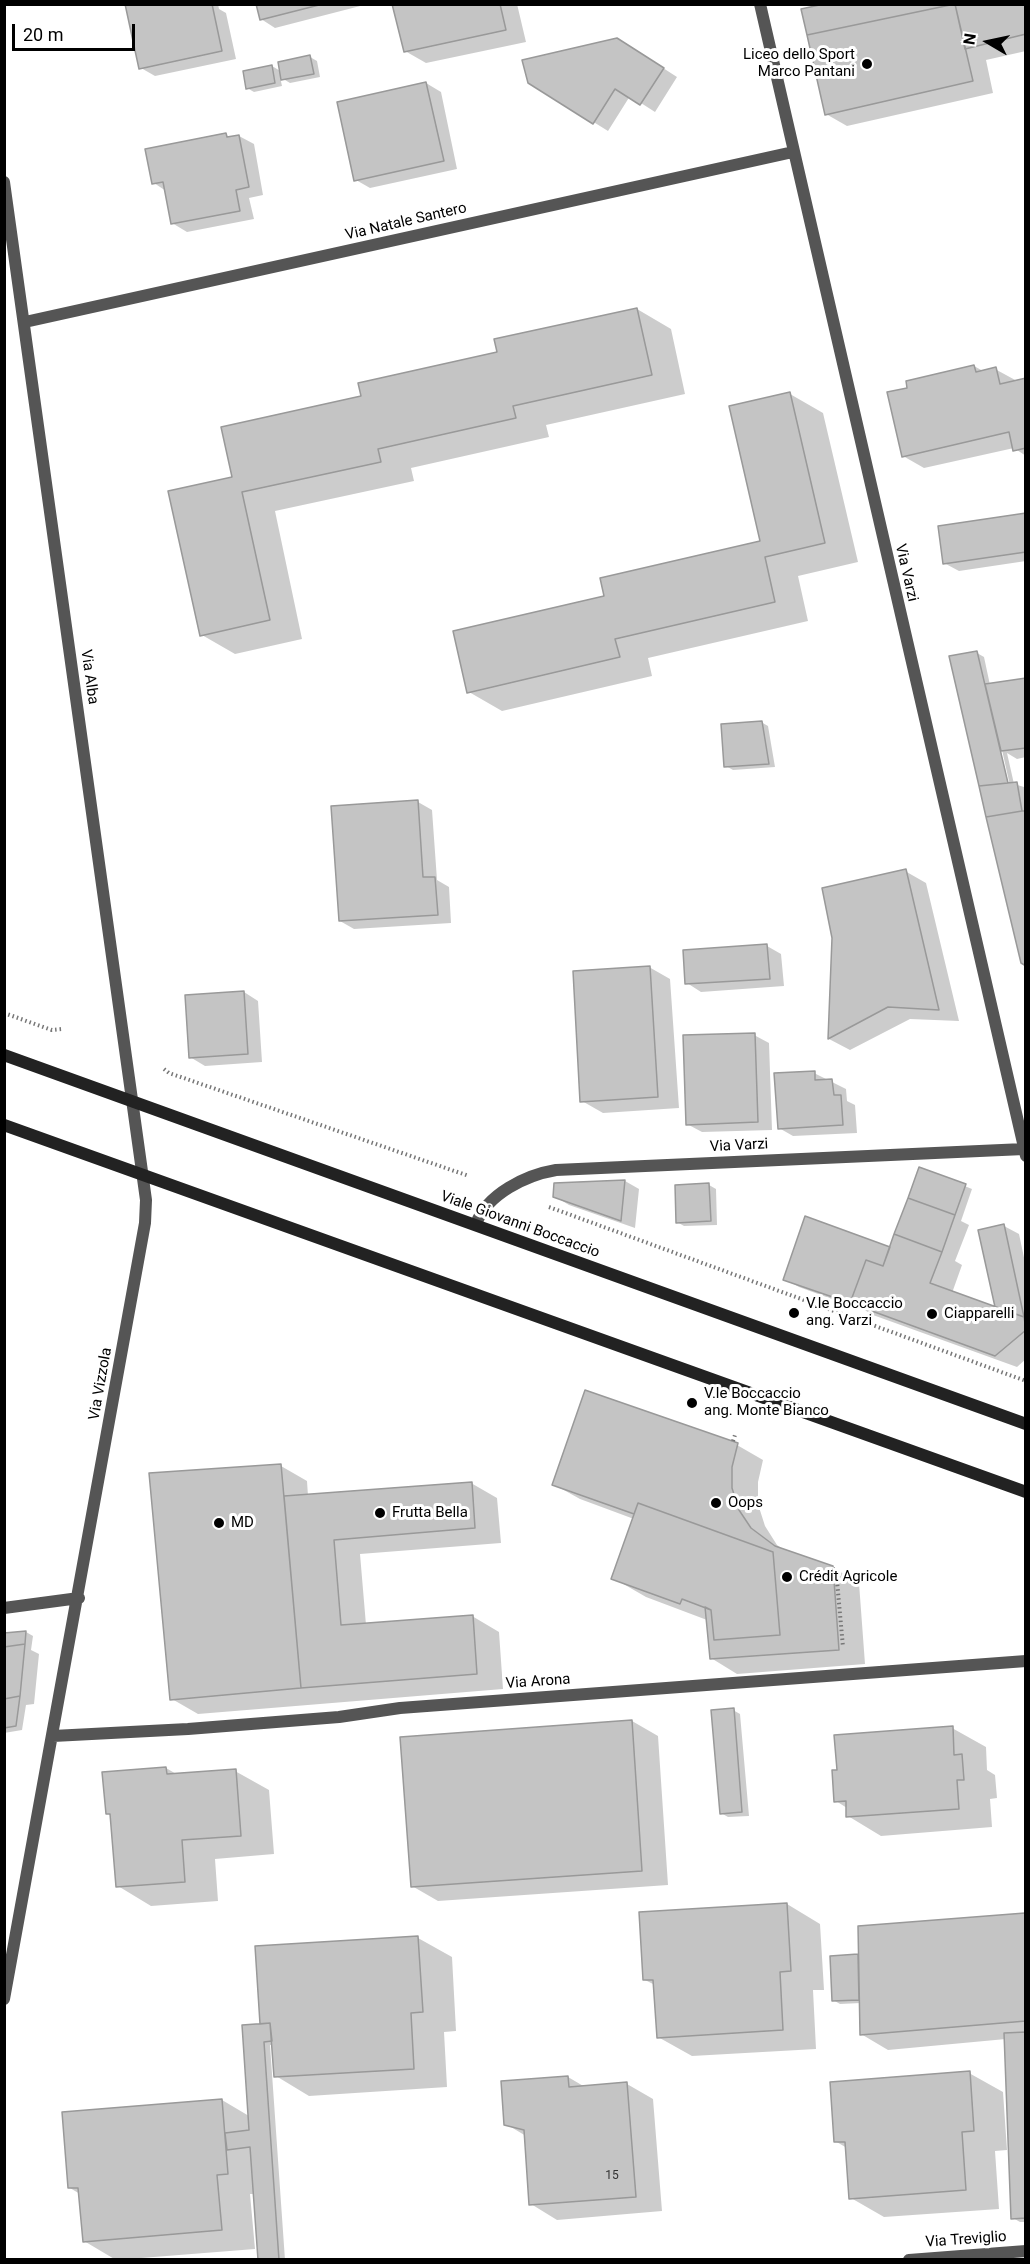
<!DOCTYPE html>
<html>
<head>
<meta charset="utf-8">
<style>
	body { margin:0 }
	#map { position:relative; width:1030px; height:2264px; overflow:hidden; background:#fff; font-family:Roboto,sans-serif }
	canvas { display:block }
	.frame { position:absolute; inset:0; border:6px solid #000; pointer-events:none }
	.north { position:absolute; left:958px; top:12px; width:60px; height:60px; -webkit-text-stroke:4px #fff; paint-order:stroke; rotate:279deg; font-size:16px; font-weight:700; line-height:24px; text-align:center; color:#000 }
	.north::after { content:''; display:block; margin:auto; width:21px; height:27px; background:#000; clip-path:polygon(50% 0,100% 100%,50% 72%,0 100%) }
	.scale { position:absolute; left:12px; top:24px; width:123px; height:27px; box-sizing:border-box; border:3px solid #000; border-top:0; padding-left:8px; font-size:18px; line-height:21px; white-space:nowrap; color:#000; -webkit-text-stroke:4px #fff; paint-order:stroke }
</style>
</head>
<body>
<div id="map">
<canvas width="1030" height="2264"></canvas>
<div class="frame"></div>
<div class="north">N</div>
<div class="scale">20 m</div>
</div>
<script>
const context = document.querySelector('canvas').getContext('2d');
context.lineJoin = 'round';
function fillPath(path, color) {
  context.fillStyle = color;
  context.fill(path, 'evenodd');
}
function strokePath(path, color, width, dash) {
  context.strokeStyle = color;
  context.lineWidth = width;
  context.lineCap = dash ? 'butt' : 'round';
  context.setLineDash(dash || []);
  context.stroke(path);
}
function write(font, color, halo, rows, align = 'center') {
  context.font = font + ' Roboto,sans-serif';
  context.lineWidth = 6;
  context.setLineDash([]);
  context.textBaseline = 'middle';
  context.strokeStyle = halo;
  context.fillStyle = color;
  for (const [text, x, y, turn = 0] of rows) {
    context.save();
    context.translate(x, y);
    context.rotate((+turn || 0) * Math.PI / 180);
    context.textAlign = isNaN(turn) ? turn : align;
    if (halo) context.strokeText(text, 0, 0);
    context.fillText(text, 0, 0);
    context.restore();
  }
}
fillPath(new Path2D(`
	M127 4H218L219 9 226 13 236 59 155 76 141 68Z
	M257 4H368L275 28 261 19Z
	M394 4H517L526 42 426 63 405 51Z
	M1026 4V51L986 60 993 93 847 126 826 114Z
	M632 48 677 77 655 112 630 96 608 131 529 82Z
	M310 57 317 61 320 77 290 83 280 77 282 86 254 92 247 88 272 66 282 72Z
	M426 83 441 92 457 169 370 188 356 180Z
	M226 135 231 138 239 136 254 144 263 195 249 198 254 219 187 232 172 223 166 191 154 183Z
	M637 309 671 329 685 394 546 425 549 437 411 468 414 481 275 511 302 639 235 654 202 635 234 478 499 353Z
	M974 366 983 371 995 369 1017 381 1026 379V456L1014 448 924 468 903 456 909 389Z
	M790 394 823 413 858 562 798 576 808 621 648 658 652 676 502 711 469 692 606 597 762 543Z
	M1026 515V561L959 571 944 563Z
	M977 653 984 657 990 685 1026 679V757L1017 759 1007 753 1014 784 1024 787 1026 795V964ZM999 750H1002L1011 790H1009Z
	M761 722 768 726 775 767 733 770 726 766Z
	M418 802 432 810 437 880 449 887 451 923 354 929 340 921Z
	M905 871 926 883 959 1021 910 1019 850 1050 829 1039 834 938Z
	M767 946 781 954 784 986 701 992 687 983Z
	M649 967 670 979 679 1108 603 1113 582 1101Z
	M244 992 258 1001 262 1062 205 1066 190 1057Z
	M754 1035 769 1043 772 1130 702 1132 687 1124Z
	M814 1073 846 1089 847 1101 855 1105 857 1133 793 1136 779 1128Z
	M920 1168 972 1189 961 1221 969 1225 955 1261 962 1265 952 1293 997 1309 1004 1226 1019 1234 1026 1267V1359L1017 1367 873 1315 844 1298 843 1301 851 1306 799 1287 785 1279 891 1249Z
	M625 1181 639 1189 635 1228 569 1205 554 1196Z
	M709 1185 716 1189 717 1225 684 1226 677 1222Z
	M737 1445 763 1460 758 1482V1504L765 1526 777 1545 786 1551 832 1567 859 1583 865 1664 737 1674 711 1658 707 1620 646 1597 613 1578 634 1519 580 1499 553 1484Z
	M281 1466 307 1481 308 1496 471 1483 497 1498 501 1543 360 1554 366 1625 472 1616 499 1632 503 1689 198 1714 172 1699Z
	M26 1632 33 1636 31 1650 39 1654 34 1704 26 1705 22 1730 4 1733V1635Z
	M733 1710 740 1714 749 1816 728 1817 721 1813Z
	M632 1721 658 1736 668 1885 438 1901 412 1886Z
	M952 1728 986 1747 987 1770 995 1775 997 1798 990 1799 992 1827 881 1836 848 1816 847 1808 836 1801Z
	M166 1768 178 1775 235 1771 269 1790 274 1854 215 1859 218 1901 151 1906 118 1886 112 1816 107 1813Z
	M787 1904 820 1924 824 1990H813L816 2049 692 2056 658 2037 655 1985 645 1980Z
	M1026 1915V2222H1020L1013 2218 1006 2039 888 2050 861 2034V2003L840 2004 833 2000 858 1956 860 1957Z
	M418 1938 452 1957 456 2031 444 2032 447 2087 309 2096 276 2076 274 2045H270L285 2260H260L255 2194H250L255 2249 116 2260 84 2241 80 2194 70 2188 222 2100 249 2116 265 2025Z
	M969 2073 1003 2092 1007 2150 995 2151 999 2209 884 2217 851 2198 847 2148 835 2141Z
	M568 2077 585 2087 627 2084 653 2099 662 2211 557 2220 531 2204 526 2136 506 2124Z`), '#0003');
const building = new Path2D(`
	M125 4H212L222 51 139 69Z
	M256 4H323L260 20Z
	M392 4H500L506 30 404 52Z
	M824 4H955L807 35 801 9Z
	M955 4 973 81 825 115 807 35Z
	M955 4H1026V34L965 49Z
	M617 38 664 68 640 105 615 89 593 124 528 83 522 60Z
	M310 55 314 74 281 80 278 62Z
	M272 65 275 83 246 89 243 71Z
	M426 82 444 161 354 181 337 102Z
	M226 133 227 137 239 135 249 187 236 190 240 211 171 224 163 182 152 184 145 149Z
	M637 308 652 375 513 406 516 418 378 449 381 462 242 492 270 620 200 636 168 491 232 477 221 427 361 396 358 383 497 352 494 339Z
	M974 365 976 372 996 367 1000 384 1026 378V448L1013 451 1009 432 902 457 887 392 907 388 906 381Z
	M790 392 825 543 765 557 775 602 615 639 620 657 467 693 453 631 604 596 600 578 760 541 729 406Z
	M1026 513V552L943 564 938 526Z
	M977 651 1008 783 979 786 949 656Z
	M1026 678V748L1001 751 985 684Z
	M762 721 769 764 724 767 721 724Z
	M1017 782 1022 811 986 817 979 786Z
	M418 800 423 877H435L438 915 339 921 331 806Z
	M1022 811H1026V966L1021 963 986 817Z
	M906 869 939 1010 888 1007 828 1039 832 938 822 888Z
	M767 944 770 979 685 984 683 950Z
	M650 966 658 1097 580 1102 573 971Z
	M244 991 248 1054 189 1058 185 995Z
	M755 1033 758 1122 686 1125 683 1035Z
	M815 1071V1080L832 1079 834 1095H841L843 1125 778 1129 774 1073Z
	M919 1167 966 1184 955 1215 908 1198Z
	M625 1180 621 1221 553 1197 554 1183Z
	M709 1183 711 1221 676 1223 675 1185Z
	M908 1198 955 1215 942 1252 894 1234Z
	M805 1216 890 1247 883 1266 866 1260 850 1303 783 1280Z
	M1004 1224 1024 1317 995 1307 978 1230Z
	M894 1234 942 1252 930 1283 1024 1317 1026 1330 995 1356 850 1303 866 1260 883 1266Z
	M585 1390 738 1443 732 1467V1488L739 1510 751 1528 775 1546 833 1566 839 1650 710 1659 705 1607 711 1610 714 1640 780 1635 773 1552 638 1503 634 1514 552 1485Z
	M281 1464 301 1688 170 1700 149 1473Z
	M472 1482 475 1528 334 1540 341 1625 473 1615 477 1674 301 1688 284 1496Z
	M638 1503 773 1552 780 1635 714 1640 711 1610 682 1599 680 1604 611 1579Z
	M26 1631 25 1644 4 1647V1633Z
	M25 1644 20 1696 4 1699V1647Z
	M20 1696 16 1726 4 1728V1699Z
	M734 1708 742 1812 720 1814 711 1710Z
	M632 1720 642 1871 411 1887 400 1737Z
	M953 1726 954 1755 962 1754 964 1780H957L959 1809 846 1817V1801L834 1802 832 1770H837L834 1735Z
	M166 1767 167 1774 236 1769 241 1836 182 1840 185 1882 116 1887 110 1814H106L102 1772Z
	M787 1903 791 1971 780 1972 783 2030 657 2038 653 1980H643L639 1912Z
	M1025 1913 1026 2021 860 2035 858 1926Z
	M418 1936 423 2012 411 2013 414 2069 274 2077 270 2023 260 2024 255 1946Z
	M858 1954 859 2000 832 2001 830 1956Z
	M270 2023 272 2041 264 2042 279 2260H258L250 2147 227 2150 225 2133 249 2130 242 2025Z
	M1026 2032V2218L1011 2219 1004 2033Z
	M970 2071 974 2131 962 2132 966 2190 849 2199 845 2142H834L830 2082Z
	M568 2076 569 2087 627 2082 636 2197 529 2205 524 2130 504 2125 501 2081Z
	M222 2099 228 2174 217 2175 222 2230 83 2242 78 2188H68L62 2112Z`);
fillPath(building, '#c4c4c4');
strokePath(building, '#999', 1.5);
strokePath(new Path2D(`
	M4 1013 52 1030 62 1029
	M164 1069 169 1073 469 1176
	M549 1207 1026 1381
	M733 1441 735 1435
	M833 1569 836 1570 843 1647`), '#777', 4, [1.5, 3]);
strokePath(new Path2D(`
	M760 4 1026 1156
	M4 182 146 1200 145 1223 4 1999
	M25 322 793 152
	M476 1224C487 1194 526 1175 556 1170L1024 1149
	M4 1608 79 1598
	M53 1736 188 1729 339 1717 400 1708 1026 1661
	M909 2260 1026 2251`), '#555', 12);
strokePath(new Path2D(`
	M4 1055 1026 1424
	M4 1125 1026 1492`), '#222', 12);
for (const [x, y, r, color] of [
	[867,64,6,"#000"],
	[794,1313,6,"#000"],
	[932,1314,6,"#000"],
	[692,1403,6,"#000"],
	[716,1503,6,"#000"],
	[380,1513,6,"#000"],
	[219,1523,6,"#000"],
	[787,1577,6,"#000"]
]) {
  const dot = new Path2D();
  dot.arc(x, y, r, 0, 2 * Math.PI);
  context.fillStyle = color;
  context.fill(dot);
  strokePath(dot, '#fff', 2);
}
write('12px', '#313131', null, [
	["15",612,2176]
]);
write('15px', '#000', '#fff', [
	["Liceo dello Sport",855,55,"right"],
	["Marco Pantani",855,72,"right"],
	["V.le Boccaccio",806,1304],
	["ang. Varzi",806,1321],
	["Ciapparelli",944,1314],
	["V.le Boccaccio",704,1394],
	["ang. Monte Bianco",704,1411],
	["Oops",728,1503],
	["Frutta Bella",392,1513],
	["MD",231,1523],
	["Crédit Agricole",799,1577]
], 'left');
write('15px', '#000', '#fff', [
	["Via Natale Santero",406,222,-13],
	["Via Varzi",906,573,77],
	["Via Alba",89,677,82],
	["Via Varzi",739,1146,-3],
	["Viale Giovanni Boccaccio",520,1225,20],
	["Via Vizzola",101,1384,-80],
	["Via Arona",538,1682,-4],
	["Via Treviglio",966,2240,-4]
]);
</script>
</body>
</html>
